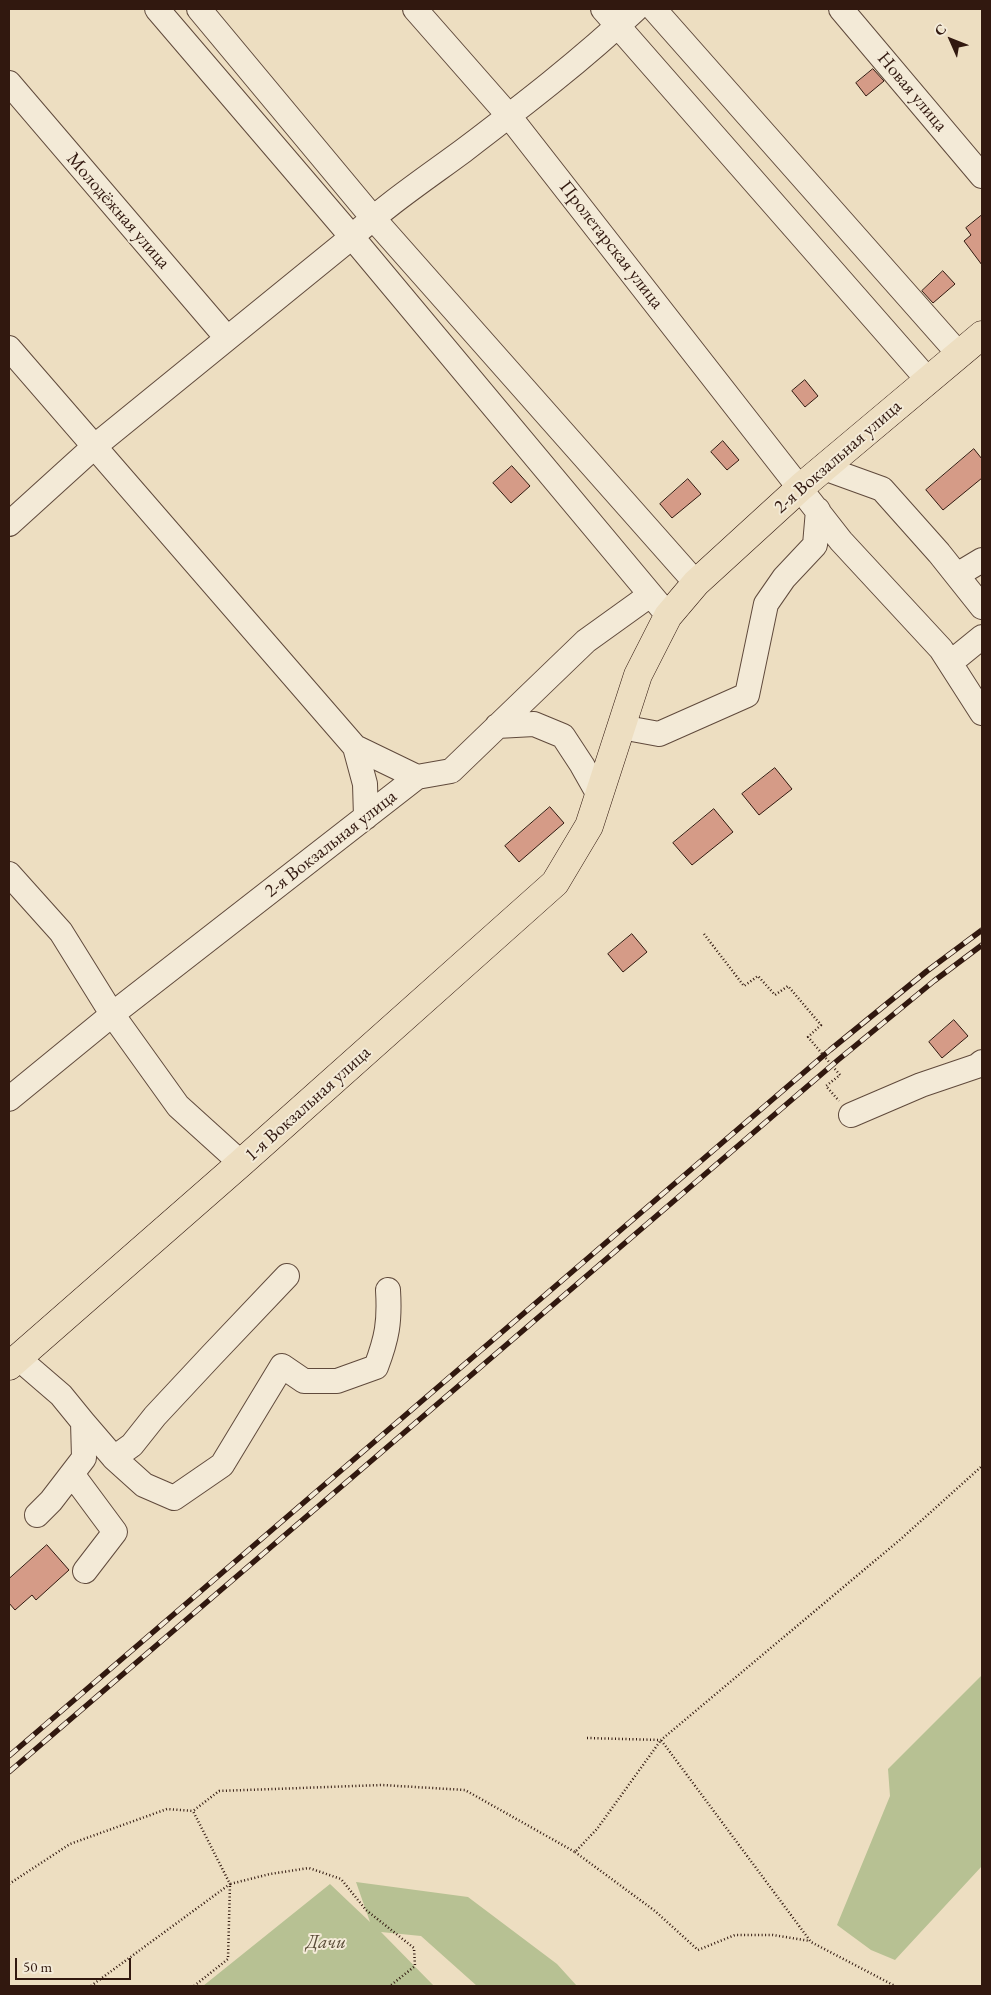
<!DOCTYPE html>
<html>
<head>
<meta charset="utf-8">
<style>
	body { margin:0 }
	#map { position:relative; width:991px; height:1995px; overflow:hidden; background:#eddec1; font-family:"EB Garamond",serif }
	canvas { display:block }
	.frame { position:absolute; inset:0; border:10px solid #31180f; pointer-events:none }
	.north { position:absolute; left:926px; top:15px; width:50px; height:50px; -webkit-text-stroke:4px #f3ead7; paint-order:stroke; rotate:314deg; font-size:14px; font-weight:700; line-height:20px; text-align:center; color:#31180f }
	.north::after { content:''; display:block; margin:auto; width:18px; height:22px; background:#31180f; clip-path:polygon(50% 0,100% 100%,50% 72%,0 100%) }
	.scale { position:absolute; left:15px; top:1958px; width:116px; height:22px; box-sizing:border-box; border:2px solid #31180f; border-top:0; padding-left:6px; font-size:15px; line-height:18px; white-space:nowrap; color:#31180f; -webkit-text-stroke:4px #f3ead7; paint-order:stroke }
</style>
</head>
<body>
<div id="map">
<canvas width="991" height="1995"></canvas>
<div class="frame"></div>
<div class="north">С</div>
<div class="scale">50 m</div>
</div>
<script>
const context = document.querySelector('canvas').getContext('2d');
context.lineJoin = 'round';
function fillPath(path, color) {
  context.fillStyle = color;
  context.fill(path, 'evenodd');
}
function strokePath(path, color, width, dash) {
  context.strokeStyle = color;
  context.lineWidth = width;
  context.lineCap = dash ? 'butt' : 'round';
  context.setLineDash(dash || []);
  context.stroke(path);
}
function write(font, color, halo, rows, align = 'center') {
  context.font = font + ' "EB Garamond",serif';
  context.lineWidth = 4;
  context.setLineDash([]);
  context.textBaseline = 'middle';
  context.strokeStyle = halo;
  context.fillStyle = color;
  for (const [text, x, y, turn = 0] of rows) {
    context.save();
    context.translate(x, y);
    context.rotate((+turn || 0) * Math.PI / 180);
    context.textAlign = isNaN(turn) ? turn : align;
    if (halo) context.strokeText(text, 0, 0);
    context.fillText(text, 0, 0);
    context.restore();
  }
}
fillPath(new Path2D(`
	M982 1675V1866L895 1960 871 1950 837 1925 890 1796 888 1769Z
	M356 1882 468 1897 557 1964 577 1986H477L421 1936 381 1932 434 1986H203L330 1884 370 1922Z`), '#b7c193');
const building = new Path2D(`
	M873 69 884 81 866 96 856 83Z
	M982 215V265L964 241 971 235 966 228Z
	M943 271 955 284 933 303 922 291Z
	M805 380 818 396 805 407 792 391Z
	M723 441 739 460 727 470 711 452Z
	M974 449 982 459V478L943 510 926 490Z
	M512 466 530 486 511 503 493 483Z
	M688 479 701 494 672 518 660 504Z
	M775 768 792 789 759 815 742 794Z
	M550 807 564 823 519 862 505 846Z
	M714 809 733 832 692 865 673 843Z
	M632 934 647 952 623 972 608 954Z
	M954 1020 968 1036 942 1058 929 1042Z
	M47 1545 69 1570 36 1600 32 1595 15 1610 9 1603V1579Z`);
fillPath(building, '#d59b87');
strokePath(building, '#31180f', 1);
const minor = new Path2D(`
	M157 9 352 237 661 607
	M199 9 373 218 696 583
	M415 9 509 116 841 541 941 649 982 713
	M603 9 928 380
	M654 9 959 354
	M841 9 982 176
	M9 83 227 338
	M9 348 355 747 417 777
	M824 468 882 489 939 553 982 607
	M9 524 95 446 352 237C386 205 425 179 463 151 522 106 582 60 636 9
	M957 575 982 560
	M950 663 982 637
	M497 726 534 724 563 736 582 765 599 795
	M621 727 659 734 747 695 766 604 784 578 815 545 818 510
	M355 747 365 784 366 817
	M9 874 61 932 112 1014 178 1106 241 1163
	M9 1099 119 1009 417 777 451 771 586 641 650 595
	M851 1115 921 1085 977 1066 982 1062
	M18 1358 61 1395 83 1422 84 1458 51 1501 37 1515
	M83 1422 114 1458 132 1445 155 1416 211 1356 287 1276
	M114 1458 144 1485 174 1498 222 1465 282 1366 304 1381H337L376 1367C387 1338 390 1322 388 1290
	M72 1474 115 1532 85 1571`);
const major = new Path2D(`
	M9 1366 241 1163 555 883 589 826 638 675 668 616 696 583 801 487 982 335`);
strokePath(minor, '#604a3c', 26);
strokePath(major, '#31180f', 29);
strokePath(new Path2D(`
	M704 934 744 986 758 976 775 995 788 986 821 1025 808 1037 840 1075 826 1086 839 1101
	M587 1738 661 1740 902 1538 982 1466
	M575 1852 655 1911 698 1950 735 1935H773L810 1941
	M9 1884 70 1844 167 1809 193 1811
	M91 1986 230 1884 193 1811 219 1791 382 1785 465 1790 575 1852 597 1829 661 1740 811 1942 895 1986
	M194 1986 228 1959 230 1884 270 1874 309 1868 341 1879 366 1910 414 1948 415 1966 390 1986`), '#31180f', 2.5, [1, 2.5]);
strokePath(minor, '#f3ead7', 24);
strokePath(major, '#eddec1', 28);
const rail = new Path2D(`
	M9 1756 830 1050 927 971 982 930
	M9 1772 838 1060 934 981 982 945`);
strokePath(rail, '#31180f', 5.5);
strokePath(rail, '#f3ead7', 4, [11]);
write('19px', '#31180f', '#f3ead7', [
	["Новая улица",912,92,50],
	["Молодёжная улица",118,211,49],
	["Пролетарская улица",611,245,52],
	["2-я Вокзальная улица",838,457,-41],
	["2-я Вокзальная улица",331,844,-38],
	["1-я Вокзальная улица",308,1104,-42]
]);
write('italic 19px', '#594b37', '#f3ead7', [
	["Дачи",326,1943]
]);
</script>
</body>
</html>
